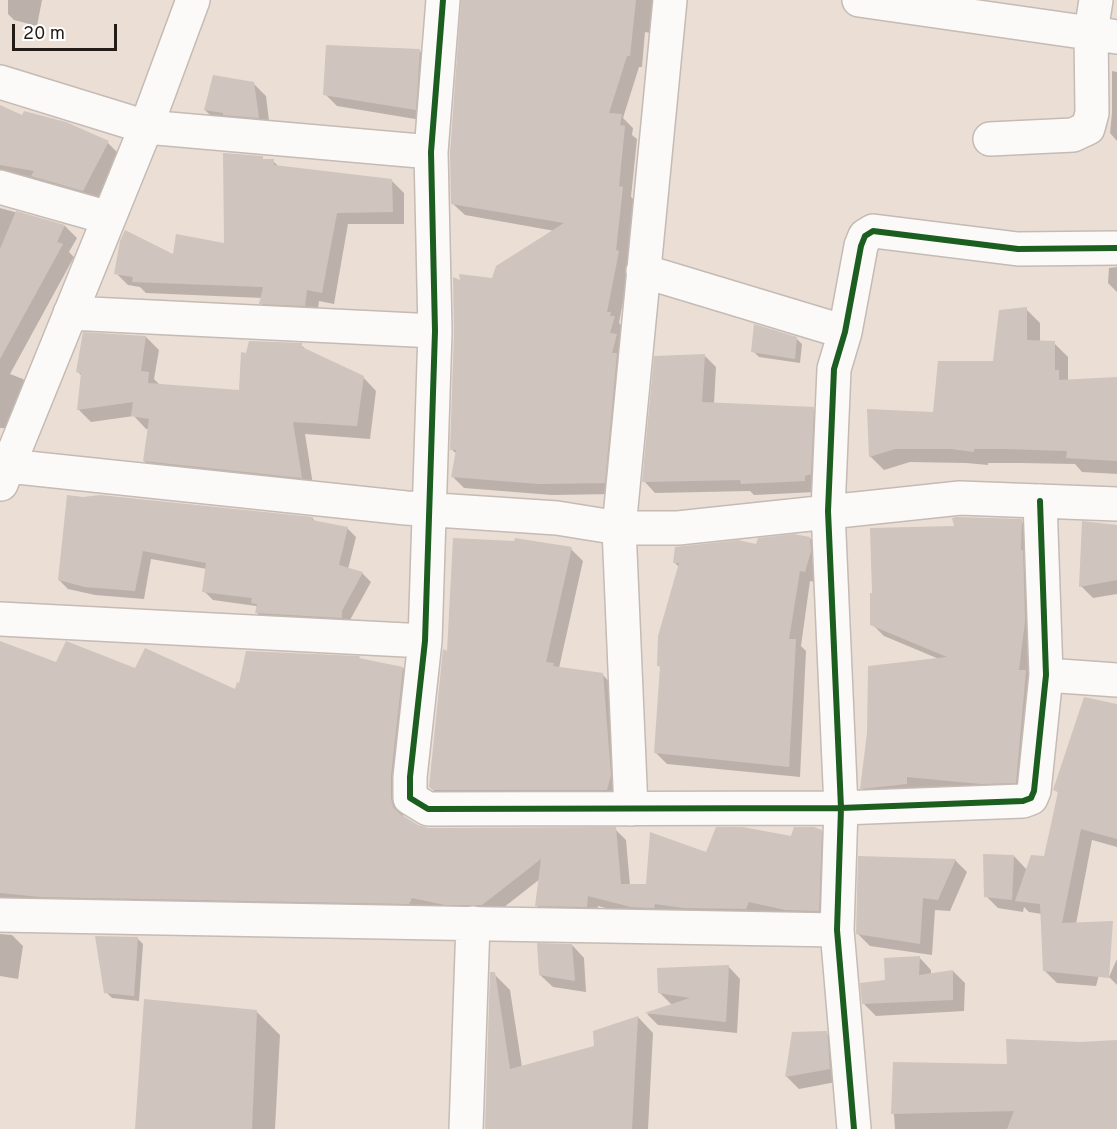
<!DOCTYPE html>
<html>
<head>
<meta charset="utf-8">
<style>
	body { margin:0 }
	#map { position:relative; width:1117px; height:1129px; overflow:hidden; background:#ebded5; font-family:Overpass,sans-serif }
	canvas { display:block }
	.scale { position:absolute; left:12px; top:24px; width:105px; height:27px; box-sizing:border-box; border:3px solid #241c16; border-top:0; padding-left:8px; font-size:18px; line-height:21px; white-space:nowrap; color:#241c16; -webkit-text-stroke:4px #fff; paint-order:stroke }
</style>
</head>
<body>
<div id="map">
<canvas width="1117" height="1129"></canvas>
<div class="scale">20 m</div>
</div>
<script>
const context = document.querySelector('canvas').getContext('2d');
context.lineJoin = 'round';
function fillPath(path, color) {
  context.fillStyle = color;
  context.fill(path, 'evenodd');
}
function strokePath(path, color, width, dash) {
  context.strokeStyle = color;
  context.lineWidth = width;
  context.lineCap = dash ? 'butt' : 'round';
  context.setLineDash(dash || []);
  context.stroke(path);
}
fillPath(new Path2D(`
	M8 0H42L37 26 14 20 8 14Z
	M463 0H668L661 35 645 32 642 67H639L623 118 633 128 632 135 637 139 631 197 635 200 628 262 630 264 619 323 626 330 616 494 552 495 464 488 452 476 457 454 451 449 462 282 493 280 555 231 465 215 452 203Z
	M420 51 432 63 427 121 337 106 325 94Z
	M1112 71 1117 72V141L1110 133 1112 113Z
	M254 84 266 96 270 129 217 122 205 110Z
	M0 107 22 117 65 124 108 143 120 155 96 202 0 185Z
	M262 158 265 161H273L279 167 391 180 404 193V224H348L334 304 319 301 317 317 273 315 261 303 262 298 146 293 140 287 128 285 116 273 174 256 225 245Z
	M0 208 65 226 77 238 69 252 74 257 10 374 23 379 35 391 20 429 0 428Z
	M1117 267V292L1108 283 1109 268Z
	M1026 309 1040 323V342L1054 343 1068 357V381L1117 378V474L1082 472 1075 464 1020 463H988V465L966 463 910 462 884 470 870 456 934 414 994 363Z
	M146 337 159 350 154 379 160 385 241 391 301 345 309 352 363 377 376 391 370 439 305 434 314 491 158 474 144 461 149 429H146L134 416 91 422 78 409 82 376 78 372Z
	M796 338 802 344 800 363 759 357 753 351Z
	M705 356 716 367 714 404 813 409 825 420 816 492 754 495 750 491 655 493 644 481Z
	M69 496 312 518 316 522 347 528 356 537 348 569 362 573 371 582 350 620V626L266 622 257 613 258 608 256 606 213 600 204 591 207 569 151 559 144 599 95 595 68 589 59 580Z
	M1021 521 1033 532 1027 794 993 795 918 788V795L873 800 862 788 939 659 884 636 872 624 956 528Z
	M1117 526V594L1093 598 1081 586Z
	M810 538 821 549 816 582 810 581 801 646 806 651 800 777 667 764 656 753 661 668 658 665 679 567 674 562Z
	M571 549 583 561 559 668 602 674 614 687 619 801 443 799 430 787 449 653Z
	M0 643 56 664 136 670 235 691 240 684 248 652 359 658 362 660 403 668 414 679 402 811 404 818 418 826 428 829H615L626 840 630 885H648L707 854 821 831 832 842 829 921 643 918 598 906 597 917 547 916 536 905 540 879 494 915 0 911Z
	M1117 706V847L1092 840 1076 924 1110 935 1096 986 1057 983 1044 970 1042 914 1029 912 1024 907 1023 912 998 908 986 896 1014 856 1027 870 1045 857 1059 794 1055 789Z
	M955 860 967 872 950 911 935 910 932 955 870 946 858 934Z
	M0 934 12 935 23 946 18 979 0 976Z
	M137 938 143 944 139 1001 112 998 106 992Z
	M572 945 584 958 586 992 553 987 540 975Z
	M919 957 931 970V975L953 971 965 983 964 1011 876 1016 864 1004 887 981Z
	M1117 959V985L1109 977Z
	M728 966 740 979 737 1033 658 1025 647 1014 672 1005 659 992Z
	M494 974 510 990 522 1067 596 1047 638 1017 653 1033 648 1129H486Z
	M257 1012 280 1035 275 1129H136Z
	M793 1033H826L838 1045 841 1081 799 1089 787 1077Z
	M1117 1042V1129H895L894 1115 893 1113 1008 1065Z`), '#0003');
fillPath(new Path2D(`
	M461 0H636L630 56H627L609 113 622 114 620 125 625 126 619 186 623 187 616 250 619 251 607 312H611L610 316H615L610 333 617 334 612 353H617L605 483 539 484 451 477 456 450H450L454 331 453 277 460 280 459 274 492 278 496 266 564 223 451 204 450 153Z
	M326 45 420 49 416 110 323 95Z
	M213 75 254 82 259 118 223 115V113L204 110Z
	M0 105 22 115 24 111 66 122 109 141 83 191 31 176 34 171 0 165Z
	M223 153 263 156V159H274V165L392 179 393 212 337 213 322 293 307 290 305 306 259 304 263 287 132 282 133 277 114 274 120 241 125 230 173 254 176 234 224 243Z
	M16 211 65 225 57 242 63 244 0 359V249Z
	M1027 307V340L1055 341V370H1059V380L1117 377V461L1066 458 1067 451 1005 449H974V452L951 449H895L869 457 867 409 933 412 938 361H993L999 310Z
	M754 324 797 337 795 359 751 352Z
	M83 332 146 336 141 371 149 372 148 383 239 390 241 352 246 353 249 341 302 343V347L364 376 357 426 293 422 302 478 143 461 149 419 131 416 133 402 77 410 81 373 76 372Z
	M705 354 702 402 814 407 811 474 805 476V481L741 484 740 480 642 482 654 356Z
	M67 495 83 497 100 495 313 517 312 520 348 527 339 565 363 572 342 611V618L255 613 257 604 251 603 252 598 202 592 206 563 143 551 135 591 85 587 58 580Z
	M956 517 1022 519 1021 550H1023L1025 621 1019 670H1026L1016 783 981 784 907 777V784L860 789 867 733 868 666 947 657 870 625V593H872L870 528 954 526 952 518Z
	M1082 521 1117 525V580L1079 587Z
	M794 534 810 537 811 551 805 572 800 571 789 639H796L789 767 654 753 660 666H657L658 636 679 563H673L675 547 738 540 756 544 758 538Z
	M453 538 514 541 515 538 572 547 546 662 554 663 553 666 603 673 611 775 607 790H433L429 787 443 649 447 651Z
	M0 641 56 662 66 641 135 668 145 648 235 689 237 682 239 683 246 651 360 656 359 658 403 667 391 775V798L393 807 400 814 418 825 428 828 616 827 621 884H646L650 832 706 852 716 827H743L791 836 794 827H814L822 830 819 911 785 910 749 902 746 909 683 908 655 904 654 908 631 907 588 896 587 907 535 906 541 859 482 905H445L412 898 409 904 41 897 0 893Z
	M1084 697 1117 704V839L1081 829 1062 923 1113 921 1109 978 1043 971 1040 904 1015 901 1031 855 1044 856 1058 792 1053 790Z
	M983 854 1014 855 1012 900 984 897Z
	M858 856 956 859 938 900 923 898 920 944 856 934Z
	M95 936 138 937 134 996 104 993Z
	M537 943 572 944 575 981 539 975Z
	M920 956 919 975 953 970V1000L862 1004 860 983 885 980 884 958Z
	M729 965 726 1022 644 1013 690 998 658 993 657 968Z
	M490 972H495L510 1069 594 1046 593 1031 638 1016 632 1129H485Z
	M144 999 257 1010 252 1129H135Z
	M827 1031 830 1069 785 1077 792 1032Z
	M1006 1039 1080 1042 1117 1040V1129H1007L1014 1111 891 1114 893 1062 1007 1064Z`), '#cfc5be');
const street = new Path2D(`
	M443 0 431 152 435 331 425 641 410 777V798L428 809 841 808 1023 801 1031 798 1034 791 1046 675 1040 501
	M859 0 1117 37
	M0 82 146 127 431 152
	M990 139 1073 135 1088 128 1092 113 1091 32 1096 0
	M0 187 109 218
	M643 271 845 332
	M70 313 435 331
	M0 463 8 466 406 508 557 518 619 528H678L960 498 1117 504
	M1 484 146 127 193 0
	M0 619 425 641
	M1046 675 1117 680
	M631 809 619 528 670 0
	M0 915C279 922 558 924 837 930
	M466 1129 473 923
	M854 1129 837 930 841 808 828 511 834 369 845 332 861 246 865 236 873 231 1018 249 1117 248`);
strokePath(street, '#c4bbb4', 36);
strokePath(street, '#fcfaf9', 33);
strokePath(new Path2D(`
	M443 0 431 152 435 331 425 641 410 777V798L428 809 841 808 1023 801 1031 798 1034 791 1046 675 1040 501
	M854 1129 837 930 841 808 828 511 834 369 845 332 861 246 865 236 873 231 1018 249 1117 248`), '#1b5e20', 6);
</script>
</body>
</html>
